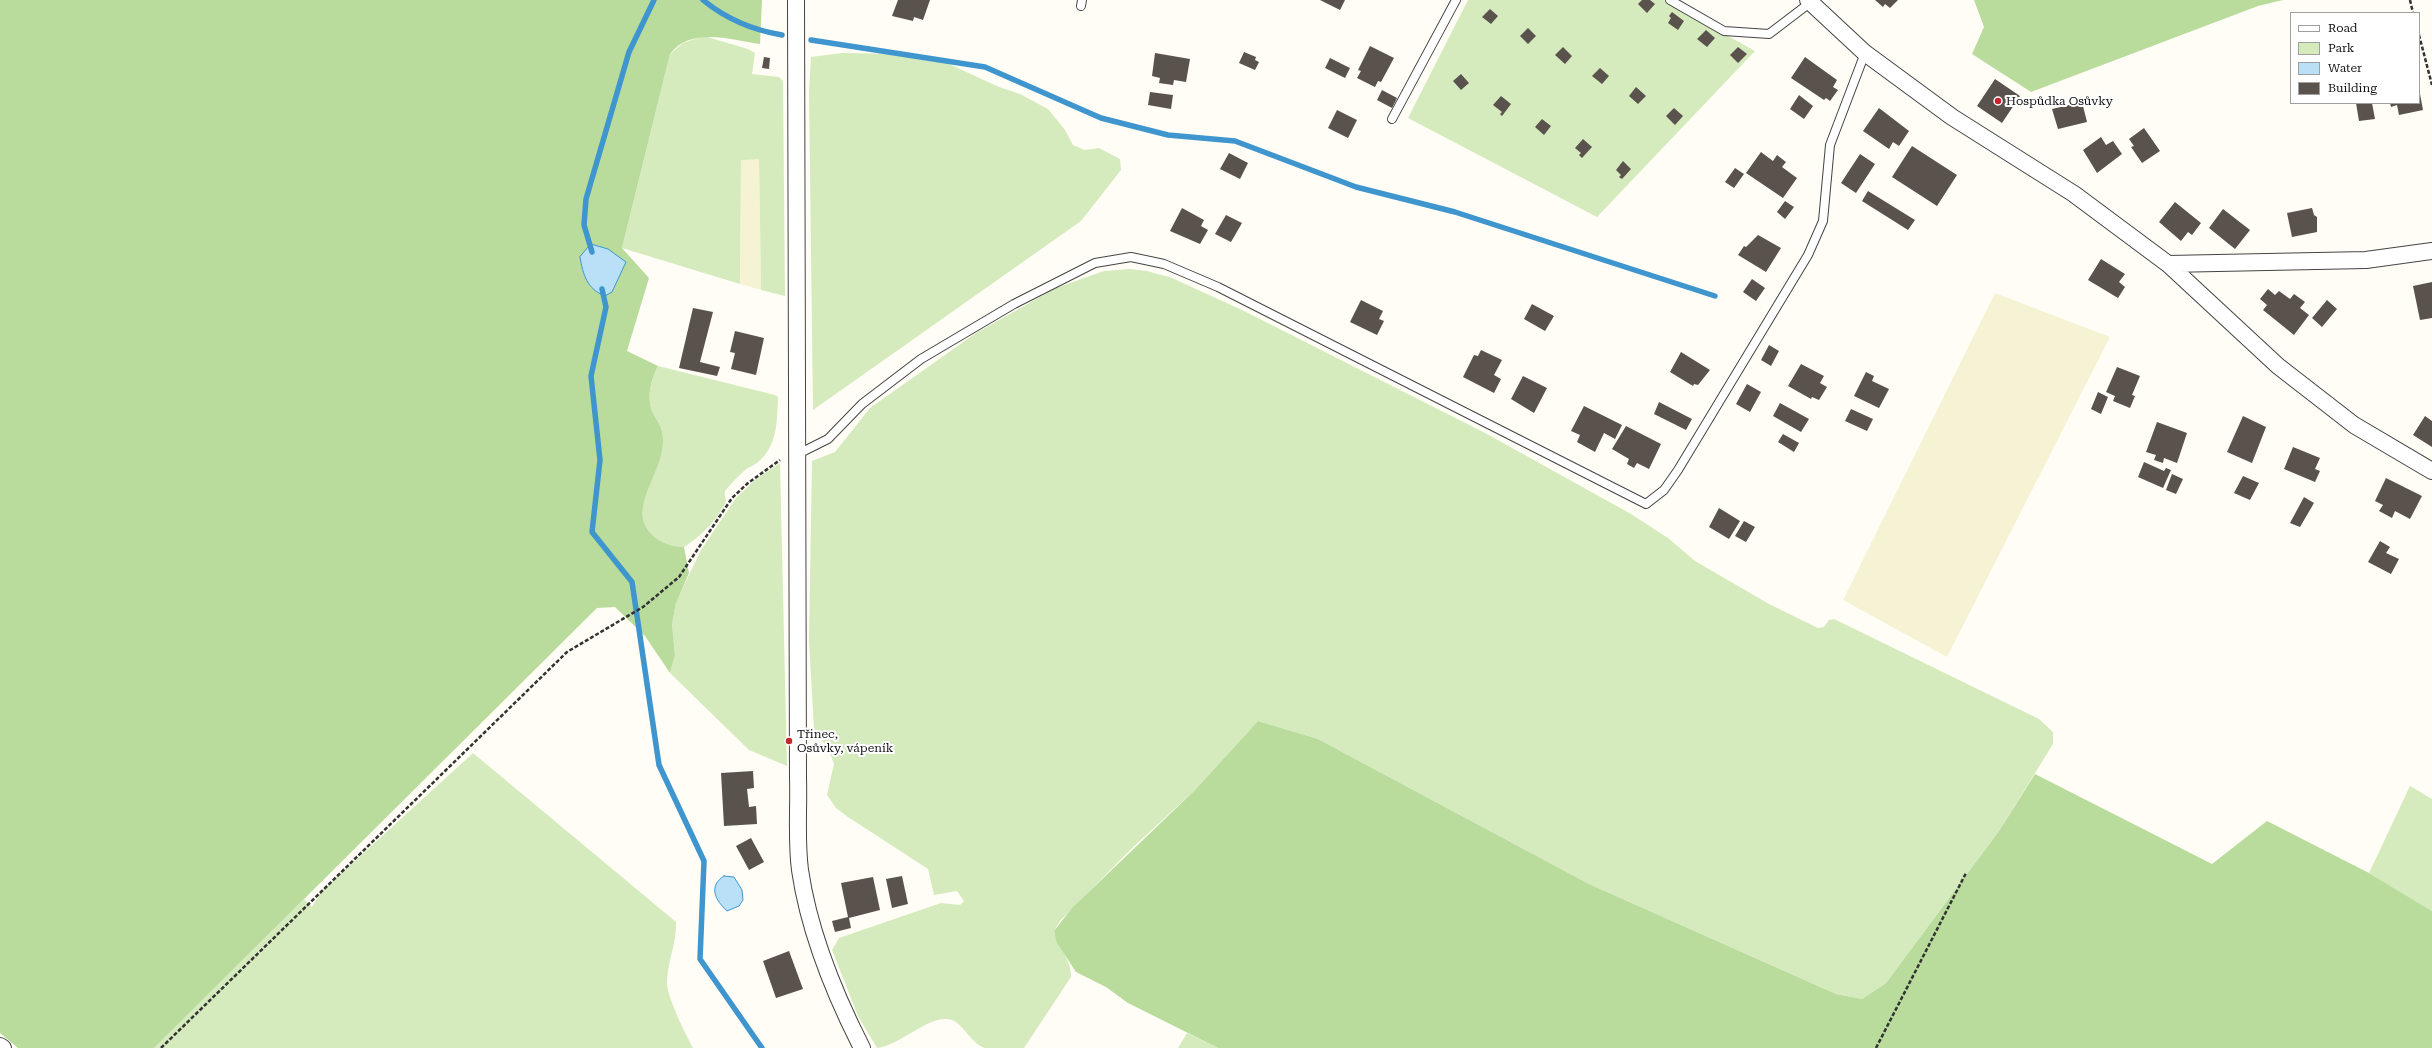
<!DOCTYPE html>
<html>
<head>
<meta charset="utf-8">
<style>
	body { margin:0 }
	#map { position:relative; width:2432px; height:1048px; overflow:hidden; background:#fffdf5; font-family:"Roboto Serif",serif }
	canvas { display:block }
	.legend { position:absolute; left:2290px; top:12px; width:130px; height:92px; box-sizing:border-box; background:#fff; border:1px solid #a0a0a0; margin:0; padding:5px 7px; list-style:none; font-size:12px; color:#111 }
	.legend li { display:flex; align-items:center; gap:8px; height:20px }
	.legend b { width:20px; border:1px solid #a0a0a0 }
</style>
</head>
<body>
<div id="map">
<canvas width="2432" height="1048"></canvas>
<ul class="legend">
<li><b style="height:5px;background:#fff"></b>Road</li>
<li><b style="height:11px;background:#d5ebbd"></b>Park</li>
<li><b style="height:11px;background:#b9e0f7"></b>Water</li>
<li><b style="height:11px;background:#5a524d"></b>Building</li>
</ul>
</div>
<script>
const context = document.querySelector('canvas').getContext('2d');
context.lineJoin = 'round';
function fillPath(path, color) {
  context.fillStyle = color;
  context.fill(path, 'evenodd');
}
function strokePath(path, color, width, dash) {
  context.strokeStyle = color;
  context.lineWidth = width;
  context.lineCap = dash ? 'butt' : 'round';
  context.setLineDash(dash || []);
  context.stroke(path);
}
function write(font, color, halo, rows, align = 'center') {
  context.font = font + ' "Roboto Serif",serif';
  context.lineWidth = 4;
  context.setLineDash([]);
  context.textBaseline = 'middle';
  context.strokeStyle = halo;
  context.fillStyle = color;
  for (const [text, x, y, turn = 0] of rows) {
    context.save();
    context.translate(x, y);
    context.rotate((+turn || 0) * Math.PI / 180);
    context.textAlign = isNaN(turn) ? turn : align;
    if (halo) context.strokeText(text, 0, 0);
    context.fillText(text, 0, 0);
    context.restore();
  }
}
fillPath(new Path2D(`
	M741 159H759V161L761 290 740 284Z
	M1995 293 2110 337 1947 657 1843 600Z`), '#f6f3d4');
fillPath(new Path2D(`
	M1468 0H1664L1755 51 1597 217 1408 118Z
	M704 36 748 49 755 53 752 74 779 77 783 81 785 296 761 290 759 159 741 160 740 284 622 248 670 54 683 43Z
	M842 53 906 54 936 58 999 87 1020 94 1048 109 1065 130 1073 145 1085 150 1099 148 1120 159 1121 170 1081 221 813 410 809 91 811 57Z
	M1130 269 1147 271 1172 278 1242 310 1487 434 1631 514 1668 538 1695 561 1769 604 1818 628 1824 627 1829 620 1834 619 2039 719 2053 732V744L1999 831 1886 983 1862 999 1836 994 1589 884 1318 739 1258 721 1194 791 1131 849 1060 921 1054 931C1058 948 1072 960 1071 977L1024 1048C1013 1048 996 1048 985 1048 969 1043 963 1020 947 1019 926 1017 901 1045 877 1048L858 1016 832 950 839 938 941 903 960 905 964 901 957 891 934 895 928 869 848 817 836 808 827 795 834 764 828 748 814 730 809 640 812 461 835 452 870 408 976 333 1056 288 1104 271Z
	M658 366 775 395 778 397C777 421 778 446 757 463 753 466 748 467 744 471 737 477 731 484 725 491 724 496 727 500 725 504 716 521 700 537 684 547 663 547 639 532 643 508 646 485 663 463 663 438 663 428 657 421 653 413 646 398 651 379 658 366Z
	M780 463 787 766 749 750 670 673 675 655 672 624 676 602 701 550 736 498 756 479Z
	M473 753 676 922C677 943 667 962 667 983 667 997 686 1035 693 1048H154L304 899 312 907 321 892Z
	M2410 786 2432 799V911L2369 873Z
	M1187 1033 1218 1048H1178Z`), '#d5ebbd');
fillPath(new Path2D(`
	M0 0H762L760 44C732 40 691 26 670 54L622 248 649 278 627 351 658 366C651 379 646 398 653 413 657 421 663 428 663 438 664 463 646 485 643 508 639 532 663 547 684 547L689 573 676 603 672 624 675 655 670 673 645 636 615 607 597 608 154 1048H18L0 1033Z
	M1974 0H2283L2258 6 2031 92 1972 54 1984 27Z
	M1258 721 1318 739 1589 884 1836 994 1862 999 1886 983 1999 831 2035 774 2212 864 2267 821 2369 873 2432 911V1048H1218L1128 1003 1106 987 1076 972 1057 943 1054 931 1072 908 1194 791Z`), '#b9dc9c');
const water = new Path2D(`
	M591 244 608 249 626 262 612 292 605 296C587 289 583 275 580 257Z
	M724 876 734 877 742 890 743 900 739 906 727 911C715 900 708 886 724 876Z`);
fillPath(water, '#b9e0f7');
strokePath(water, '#3f96cf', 1);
strokePath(new Path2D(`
	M703 0C726 19 752 30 782 35
	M811 40 985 67 1101 118 1168 135 1235 141 1356 187 1455 212 1715 296
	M592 252 584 225 586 199 629 52 654 0
	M602 289 606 307 591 376 600 460 592 532 632 582 659 765 704 861 700 959 762 1048`), '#3f96cf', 5.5);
fillPath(new Path2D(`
	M898 0H930L923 20 914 17 913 21 892 16Z
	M1320 0H1345L1340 10Z
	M1642 0H1650L1655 4 1647 13 1638 4Z
	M1875 0H1898L1890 8 1885 4 1883 7Z
	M1490 9 1498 16 1491 24 1482 17Z
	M1672 12 1684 21 1678 30 1668 23 1671 18 1669 16Z
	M1528 28 1536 36 1528 44 1520 36Z
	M1706 30 1715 38 1707 47 1697 39Z
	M1370 46 1394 58 1381 82 1378 81 1375 87 1357 78 1361 71 1358 70Z
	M1563 47 1572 56 1565 64 1555 55Z
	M1738 47 1747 54 1738 63 1730 55Z
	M1244 52 1256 57 1255 60 1259 62 1255 70 1239 63Z
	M1155 53 1190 59 1186 82 1174 80 1173 85 1159 83 1160 78 1152 76Z
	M764 57 770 58 769 69 762 68Z
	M1805 57 1837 80 1833 87 1838 90 1830 101 1826 98 1824 100 1791 78Z
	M1330 58 1350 68 1345 78 1325 68Z
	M1600 68 1609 76 1602 84 1592 76Z
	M1461 74 1469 83 1461 90 1453 81Z
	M1995 79 2020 96 2002 123 1977 106Z
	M1636 87 1646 96 1638 104 1629 96Z
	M1382 90 1397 98 1392 108 1377 100Z
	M1150 92 1173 95 1171 109 1148 105Z
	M2420 94 2423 110 2399 115 2397 105 2391 107 2390 103H2419Z
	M1799 95 1813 106 1804 119 1790 109Z
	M1501 96 1511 104 1502 116 1500 114 1502 112 1493 105Z
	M2082 102 2087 122 2058 129 2052 109Z
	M2356 103H2372L2375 119 2359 121Z
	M1674 108 1683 116 1675 125 1666 116Z
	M1879 108 1909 131 1899 146 1893 142 1889 149 1863 131Z
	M1337 110 1357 120 1348 138 1328 128Z
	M1542 119 1551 126 1544 135 1535 127Z
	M2144 128 2160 151 2142 163 2131 147 2134 146 2129 139Z
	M2101 137 2106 145 2113 141 2122 154 2097 173 2083 150Z
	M1583 139 1592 147 1582 158 1579 155 1581 153 1575 148Z
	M1912 146 1957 175 1937 206 1892 177Z
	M1761 152 1773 161 1777 155 1786 162 1782 167 1797 178 1783 198 1746 173Z
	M1229 153 1248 163 1240 179 1220 169Z
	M1860 154 1875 164 1856 193 1841 183Z
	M1623 161 1631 169 1622 179 1619 177 1621 175 1616 170Z
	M1735 168 1744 174 1734 188 1725 182Z
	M1868 191 1915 220 1908 230 1862 201Z
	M1785 201 1794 207 1785 219 1777 212Z
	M2175 202 2201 223 2192 235 2188 232 2181 241 2159 222Z
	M1182 208 1204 220 1201 226 1208 230 1200 244 1170 231Z
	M2312 208 2314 215 2317 217V232L2292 237 2287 213Z
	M2223 209 2250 230 2235 249 2209 228Z
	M1226 215 1242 223 1231 242 1215 234Z
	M1758 235 1781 248 1766 272 1738 255 1744 246 1746 247Z
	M2101 259 2125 274 2119 282 2125 287 2118 298 2088 280Z
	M1752 279 1765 288 1756 301 1743 292Z
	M2432 282V318L2420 320 2413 286Z
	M2268 289 2275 295 2279 291 2290 299 2294 294 2305 302 2300 308 2309 315 2294 335 2263 310 2267 305 2260 299Z
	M1361 300 1383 311 1379 319 1384 321 1377 335 1350 322Z
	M2327 300 2337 309 2322 327 2312 318Z
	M1532 304 1554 316 1545 331 1524 319Z
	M693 308 713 312 700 362 720 367 717 376 679 368Z
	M735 331 764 338 756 375 731 369 735 353 730 352Z
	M1769 345 1779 351 1771 366 1761 360Z
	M1481 350 1502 360 1494 375 1501 379 1494 393 1463 377 1474 355 1478 356Z
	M1681 352 1710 370 1698 385 1694 384 1693 386 1670 372Z
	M1801 364 1824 376 1820 383 1827 387 1819 400 1812 397 1811 399 1788 386Z
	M2117 367 2140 376 2132 395 2135 396 2130 408 2113 401 2115 396 2106 392Z
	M1866 372 1874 376 1872 381 1889 389 1879 408 1854 396Z
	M1523 376 1547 388 1534 413 1511 399Z
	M1747 384 1761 392 1750 412 1736 404Z
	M2098 392 2108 397 2101 414 2091 409Z
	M1659 402 1692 419 1686 430 1654 414Z
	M1780 403 1809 419 1801 432 1773 416Z
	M1584 406 1622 425 1615 439 1604 433 1595 452 1577 442 1580 435 1571 431Z
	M1851 409 1873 419 1867 431 1845 421Z
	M2243 416 2266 427 2252 463 2227 452Z
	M2425 416 2432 421V447L2413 435Z
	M2157 422 2187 433 2177 463 2164 458 2163 463 2154 460 2156 455 2146 452Z
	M1626 426 1661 444 1649 469 1637 463 1634 468 1627 464 1629 459 1612 449Z
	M1783 434 1799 443 1794 452 1778 442Z
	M2293 447 2320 458 2315 469 2320 471 2315 482 2284 469Z
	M2144 462 2164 471 2166 468 2171 470 2163 488 2138 477Z
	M2172 474 2183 479 2176 494 2166 490Z
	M2243 476 2259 483 2250 500 2234 493Z
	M2386 478 2422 496 2410 519 2395 511 2392 518 2379 511 2383 505 2375 501Z
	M2304 497 2314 503 2300 527 2290 523Z
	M1719 508 1740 521 1729 539 1709 527Z
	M1744 521 1755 527 1746 542 1735 536Z
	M2380 541 2390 547 2386 553 2399 559 2391 574 2368 562Z
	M753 771 754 788 747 789 749 807 756 806 757 824 724 826 721 773Z
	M751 838 764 862 749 870 736 846Z
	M902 876 908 904 892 908 886 879Z
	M873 877 880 910 849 918 851 928 835 932 832 921 848 917 841 883Z
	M789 951 803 989 776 998 763 961Z`), '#5a524d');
const lane = new Path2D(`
	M1670 0 1724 31 1769 34 1811 2
	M1081 6 1082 0
	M1392 119 1456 0
	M798 454 828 439 862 404 921 359 1014 304 1095 263 1131 257 1164 264 1218 287 1646 504 1664 490 1678 470 1808 255 1823 221 1830 145 1865 53`);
const street = new Path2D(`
	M796 0 798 778C799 808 796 840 800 870 809 932 834 993 862 1048
	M1808 0 1865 53 1952 117 2074 194 2168 264 2278 366 2354 425 2432 471
	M2168 264 2366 260 2432 251
	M0 1046 3 1048`);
strokePath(lane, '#444', 10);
strokePath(street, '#444', 18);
strokePath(new Path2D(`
	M2410 0 2413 13
	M2419 35 2432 85
	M161 1048 567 652 643 607 679 577 732 498 748 483 780 460
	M1876 1048 1966 873`), '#333', 2.5, [4, 2]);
strokePath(lane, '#fff', 8);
strokePath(street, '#fff', 16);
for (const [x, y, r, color] of [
	[1998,101,4,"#c4262e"],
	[789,741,4,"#c4262e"]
]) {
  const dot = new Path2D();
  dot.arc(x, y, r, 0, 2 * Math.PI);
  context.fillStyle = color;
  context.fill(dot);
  strokePath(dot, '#fff', 1.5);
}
write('12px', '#111', '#fff', [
	["Hospůdka Osůvky",2006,101],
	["Třinec,",797,734],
	["Osůvky, vápeník",797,748]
], 'left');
</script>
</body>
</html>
